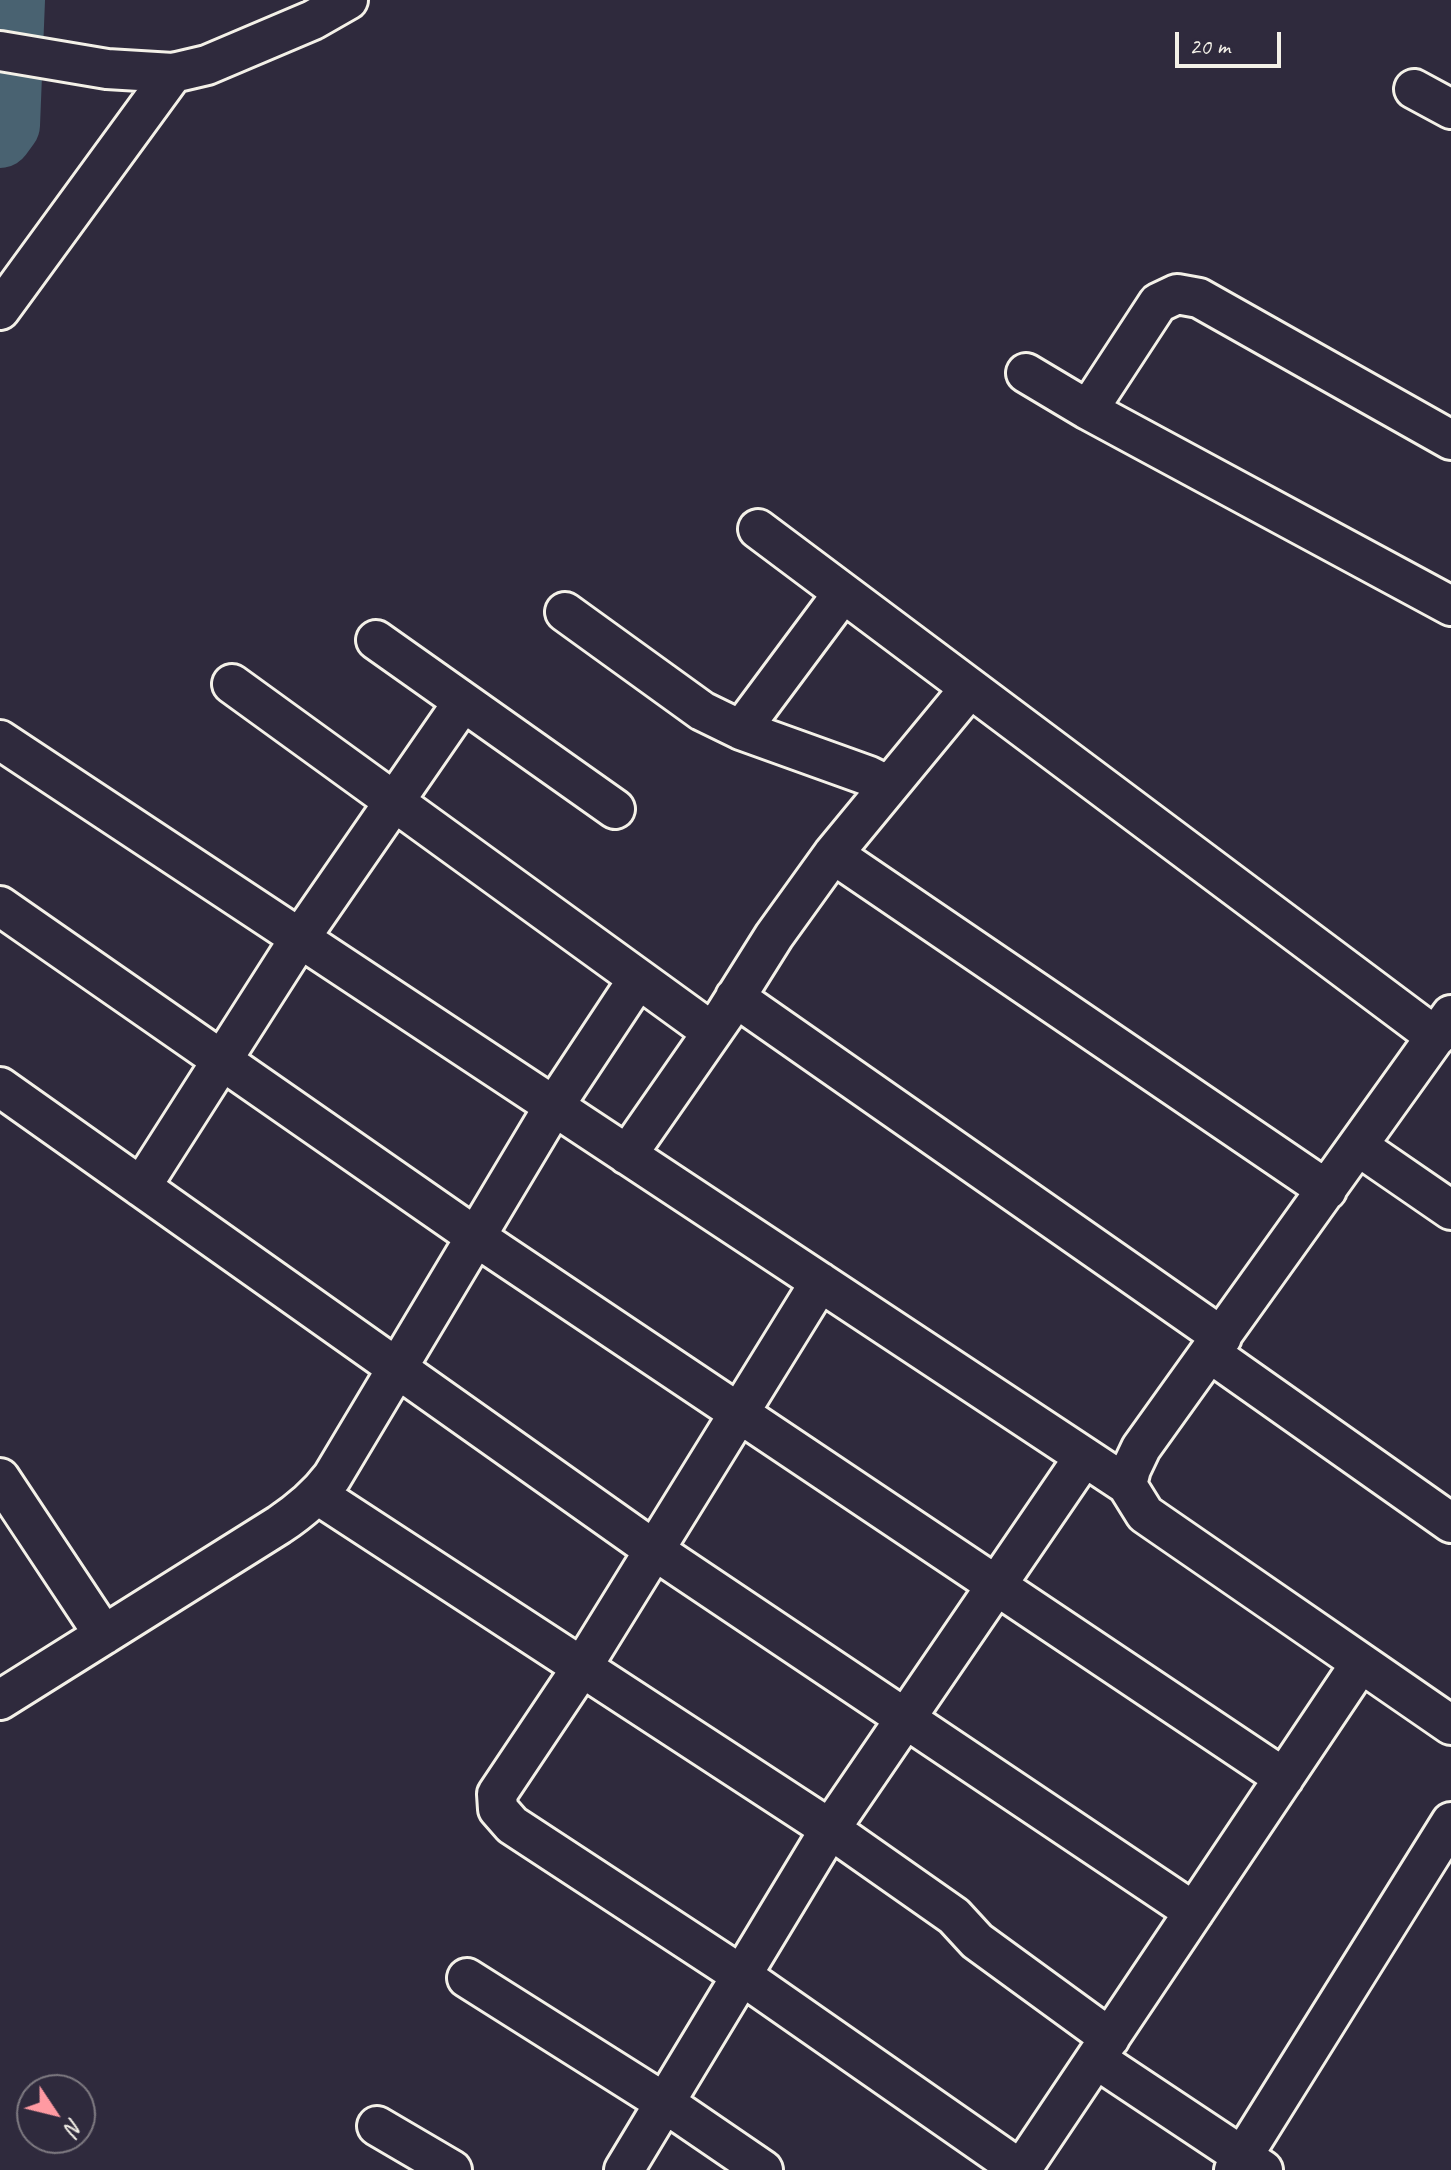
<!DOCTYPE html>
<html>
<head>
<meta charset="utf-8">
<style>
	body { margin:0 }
	#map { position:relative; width:1451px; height:2170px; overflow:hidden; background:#2f2a3d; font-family:Caveat,sans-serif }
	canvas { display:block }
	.north { position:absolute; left:16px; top:2074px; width:80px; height:80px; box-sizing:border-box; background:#2f2a3d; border:2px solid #7e7a81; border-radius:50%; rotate:125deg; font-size:22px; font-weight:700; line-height:32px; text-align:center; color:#f4f1e8 }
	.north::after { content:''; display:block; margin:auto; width:28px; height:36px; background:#ff9aa2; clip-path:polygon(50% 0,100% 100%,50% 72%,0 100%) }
	.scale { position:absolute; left:1175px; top:32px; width:106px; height:36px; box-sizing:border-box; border:4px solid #f4f1e8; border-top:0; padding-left:10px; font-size:24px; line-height:28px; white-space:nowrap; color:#f4f1e8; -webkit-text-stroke:6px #2f2a3d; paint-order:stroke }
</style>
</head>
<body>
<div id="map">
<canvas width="1451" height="2170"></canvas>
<div class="north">N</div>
<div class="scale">20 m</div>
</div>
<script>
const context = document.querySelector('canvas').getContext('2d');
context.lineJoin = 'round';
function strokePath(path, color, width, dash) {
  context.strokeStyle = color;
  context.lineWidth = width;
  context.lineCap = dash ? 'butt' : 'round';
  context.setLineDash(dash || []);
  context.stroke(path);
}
strokePath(new Path2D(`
	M0 136 8 125 13 0`), '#496271', 64);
const minor = new Path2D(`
	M0 51 107 69 173 73 207 65 313 20 348 0
	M1414 89 1451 109
	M0 310 173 73
	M1026 373 1088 410 1451 606
	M1088 410 1158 303 1177 294 1199 298 1451 440
	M758 529 1436 1037
	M565 612 702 711 741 730 869 776 889 786
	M376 640 615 809
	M232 684 712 1032
	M741 730 843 593
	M0 740 1127 1485
	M833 854 1327 1190
	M0 906 476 1237 1284 1778
	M735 997 1222 1337
	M1451 1015 1141 1448 1131 1469 1127 1485 1145 1514 1451 1725
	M0 1087 654 1550 1194 1912
	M1358 1146 1451 1210
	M627 1155 725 1014 774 936 833 854 970 688
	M141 1187 300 938 463 702
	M820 1282 582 1667 497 1794 498 1809 512 1825 741 1975 1021 2170
	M1210 1353 1451 1523
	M0 1478 104 1635
	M318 1495 830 1829 954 1916 977 1941 1110 2038
	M0 1700 279 1525C300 1511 317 1497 332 1477L554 1106 638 979
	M467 1978 665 2103 763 2170
	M1096 2059 1263 2170
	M377 2126 452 2170
	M624 2170 830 1829 1084 1457
	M1021 2170 1360 1664
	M1234 2170 1451 1822`);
strokePath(minor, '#f4f1e8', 44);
strokePath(minor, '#2f2a3d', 38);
</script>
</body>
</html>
